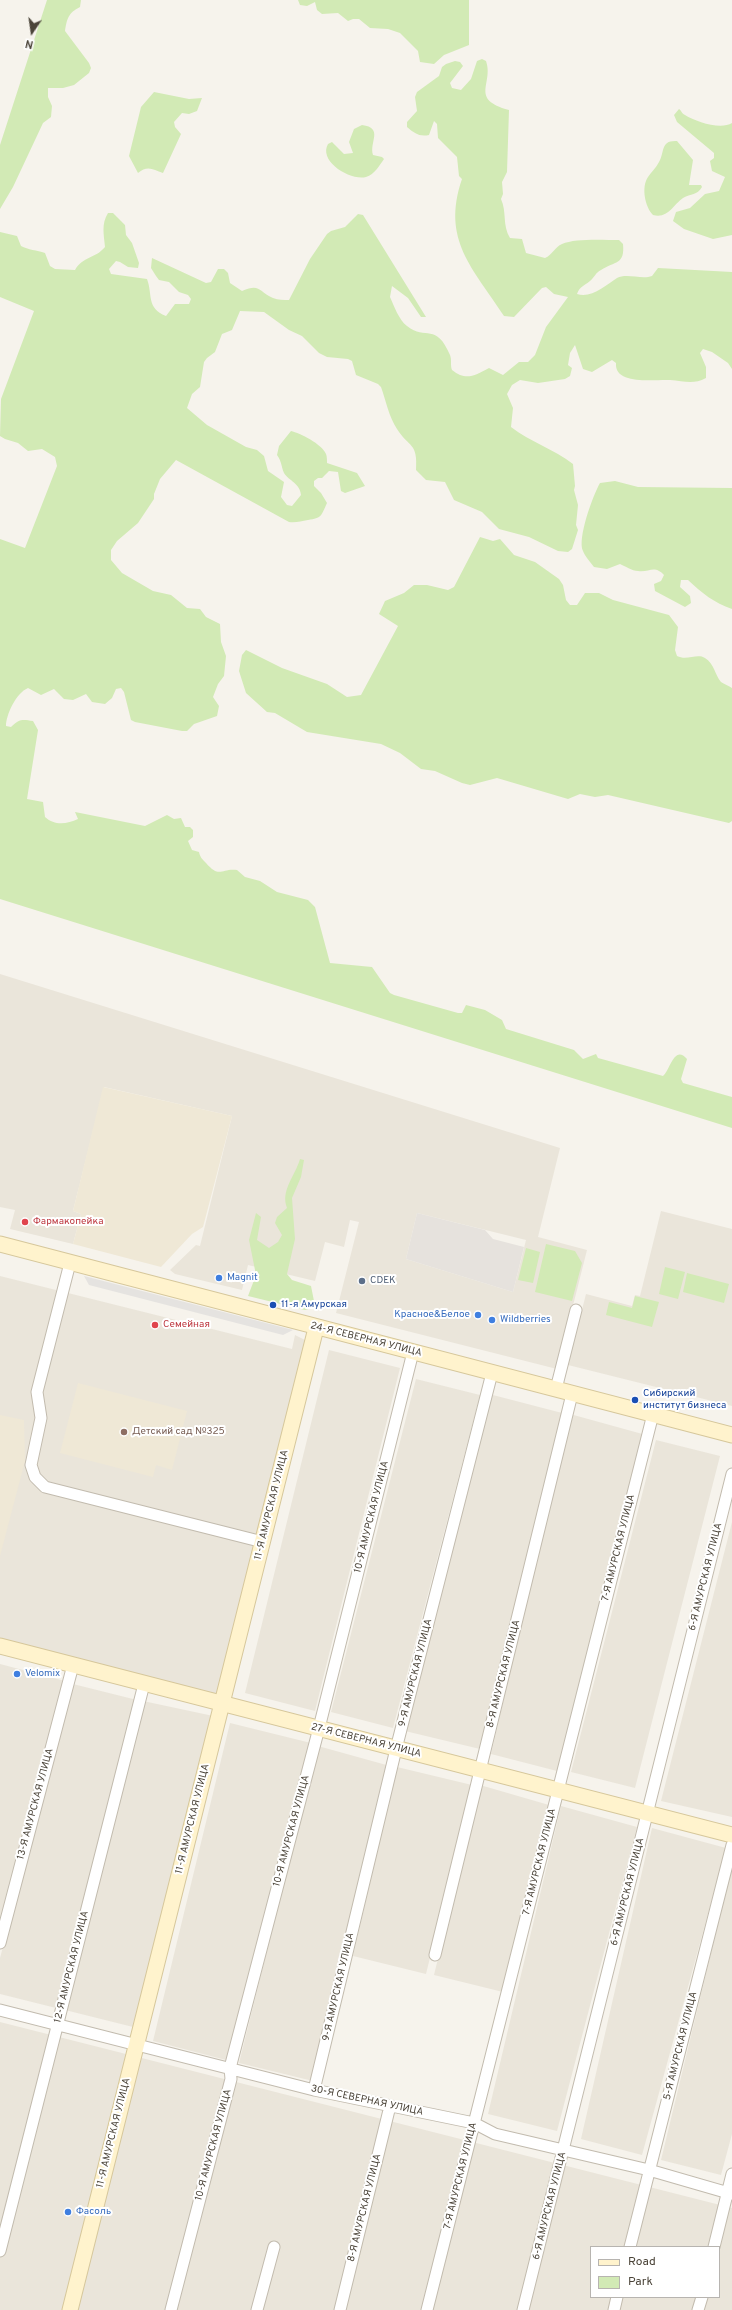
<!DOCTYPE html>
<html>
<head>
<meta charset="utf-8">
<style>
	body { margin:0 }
	#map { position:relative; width:732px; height:2310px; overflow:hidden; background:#f6f3ec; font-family:Overpass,sans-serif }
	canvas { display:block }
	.legend { position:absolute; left:590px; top:2246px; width:130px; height:52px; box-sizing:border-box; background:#fff; border:1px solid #b7b4b0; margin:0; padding:5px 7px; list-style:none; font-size:12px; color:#4b4439 }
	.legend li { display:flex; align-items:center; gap:8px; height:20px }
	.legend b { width:20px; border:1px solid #b7b4b0 }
	.north { position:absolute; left:12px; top:12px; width:40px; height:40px; -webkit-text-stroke:3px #fff; paint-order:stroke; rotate:193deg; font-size:11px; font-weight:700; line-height:16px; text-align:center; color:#4b4439 }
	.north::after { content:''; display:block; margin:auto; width:14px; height:18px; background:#4b4439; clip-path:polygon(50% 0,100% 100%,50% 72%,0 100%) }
</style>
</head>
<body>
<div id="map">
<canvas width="732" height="2310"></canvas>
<ul class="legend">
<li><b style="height:5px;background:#fff3cd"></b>Road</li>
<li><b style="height:11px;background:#d2eab5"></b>Park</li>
</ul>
<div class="north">N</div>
</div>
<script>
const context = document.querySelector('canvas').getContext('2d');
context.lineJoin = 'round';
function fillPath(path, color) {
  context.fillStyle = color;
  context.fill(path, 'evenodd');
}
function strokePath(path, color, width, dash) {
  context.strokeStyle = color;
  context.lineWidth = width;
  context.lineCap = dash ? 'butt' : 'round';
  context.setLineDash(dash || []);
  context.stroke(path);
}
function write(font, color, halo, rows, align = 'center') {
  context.font = font + ' Overpass,sans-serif';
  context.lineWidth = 4;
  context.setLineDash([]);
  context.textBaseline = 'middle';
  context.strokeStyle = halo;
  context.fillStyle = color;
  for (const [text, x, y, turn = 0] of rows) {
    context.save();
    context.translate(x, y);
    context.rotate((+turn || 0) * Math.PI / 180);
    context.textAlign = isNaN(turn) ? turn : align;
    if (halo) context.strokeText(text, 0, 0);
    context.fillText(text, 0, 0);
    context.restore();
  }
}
fillPath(new Path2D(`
	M0 974 560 1148 538 1237 587 1250 557 1369 336 1313 359 1222 350 1220 344 1247 325 1242 315 1281 248 1265 242 1290 175 1274 170 1270 196 1245 200 1246 232 1116 104 1087 73 1211 81 1214 73 1244 10 1229 15 1210 0 1207ZM417 1213 526 1240 513 1292 406 1259Z
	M661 1211 732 1229V1406L568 1365 586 1294 632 1306 635 1295 640 1296Z
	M0 1276 292 1349 295 1335 305 1340 307 1347 221 1686 217 1693 212 1696 0 1640Z
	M329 1350 400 1368 315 1711 245 1693Z
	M416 1379 480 1395 393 1728 331 1712Z
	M489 1394 566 1414 480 1749 405 1731Z
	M570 1414 646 1435 557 1771 491 1754Z
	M656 1440 720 1456 635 1788 571 1772Z
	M732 1522V1817L661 1801Z
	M0 1664 65 1681 0 1935Z
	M73 1684 137 1700 60 2009 0 1994V1958Z
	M143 1701 218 1717 133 2027 65 2010Z
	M230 1723 311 1743 230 2061 153 2041Z
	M318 1746 390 1766 313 2081 239 2063Z
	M397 1767 472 1785 426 1974 353 1956Z
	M480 1785 549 1805 503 1992 434 1975Z
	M561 1806 637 1827 557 2131 488 2114Z
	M652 1828 726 1848 642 2155 581 2139Z
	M732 1866V2134L721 2175 661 2160Z
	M0 2022 732 2208V2310H0ZM591 2247H719V2297H591Z`), '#eae5da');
fillPath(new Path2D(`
	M417 1213 485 1230 493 1239 524 1247 513 1292 406 1259Z`), '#e6e2dd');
fillPath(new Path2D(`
	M103 1087 232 1116 203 1227 192 1234 161 1267 73 1244 81 1214 73 1211Z
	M78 1383 187 1411 172 1470 156 1465 153 1477 60 1453Z
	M0 1415 24 1420 25 1461 0 1556Z`), '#efe8d6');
fillPath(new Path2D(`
	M47 0H81L80 7C68 13 67 19 65 31L89 63 91 68 89 73 74 85 63 88H48V97L52 106 51 117 43 123 13 187 0 209V145Z
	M298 0H469V45L444 55 434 64 420 62 418 51 400 33 388 29 370 28 359 19H353L348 21 338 13 322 14 317 10 315 2 307 6 300 5Z
	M482 59 486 61C494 84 469 99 509 110L507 172 502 182 503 194 501 199C507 212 502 225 510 238L522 239 526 253 545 258C552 255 555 247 562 244 575 238 604 240 619 240L623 244C625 265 615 261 601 270 596 272 594 278 590 281 584 286 580 286 577 294 591 299 606 285 617 278 627 273 642 280 652 276L658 268 732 272V369L728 363 712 352 703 349 700 353 706 367V378C693 385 684 381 670 380 656 379 614 386 616 363L612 360 592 372 583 369 575 345 570 353 568 365 572 368 570 376 565 379 538 383 520 380 512 385 507 394 513 408 511 427C530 442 554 449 573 464L575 486 574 490 578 505 576 525 578 530 572 549 568 552 558 551 529 537 499 529 482 512 454 500 445 482 426 480 416 470C418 442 409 448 397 429 389 417 386 401 381 387L378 384 356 375 352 361 348 359 327 357 319 353 302 336 289 330 264 312 240 311 232 330 222 334 215 352 207 358 204 362 200 387 192 394 187 408 207 425 246 447 257 450 264 456 268 471 284 482 281 497 287 505 292 506 301 495C300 483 289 481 284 473 281 466 282 462 277 455L279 446 291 431C300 433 322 444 326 454 327 456 327 461 327 463L357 473 365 486 345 493 341 491 338 472 329 471 322 478H318L314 481V486L321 493 327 503C321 516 322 518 308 520 301 521 296 523 289 522L176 460 160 479 154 494V499L138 523 117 541 111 550V560L122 573 153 591 171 595 187 608 200 609 206 617 220 624 221 642 226 656 224 676 218 684 213 697 219 706 217 716 194 724 187 731H182L135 722 131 720 124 692 121 688 116 689 112 698 105 704 92 702 86 694 73 700 64 699 54 689 41 695 28 688C16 693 6 715 6 726L11 727C19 719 22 719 33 721L38 730 27 799 43 802 45 817C55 826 67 824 78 819L75 812 145 826 167 815 174 819 181 818 185 827H190L193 830V837L188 841 192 850 199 852C200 857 202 859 206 863 220 879 221 868 237 870L245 877 260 881 277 892 308 900 315 907 330 963 372 967 390 993 394 995 458 1013H462L466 1005 485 1010 502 1020 506 1029 574 1050 583 1059 596 1054 598 1058 663 1076C670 1071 674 1044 687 1059L681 1079 683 1083 732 1097V1128L0 899V539L25 548 57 466 55 457 42 449 28 451 18 443 5 439 0 436 1 399 34 311 0 297V232L17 236 21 246C28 250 37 250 45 253L50 266 55 269 75 270C83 256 95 259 105 247 104 235 101 224 108 213H113L125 225 126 235 132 243 139 263 138 268 128 267 120 262 116 261 109 269 111 274 147 279C153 295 146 308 166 316L175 304H189L191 299 188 295 179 292 169 282 159 280 156 276 151 268 152 258 206 283 211 282 218 269H224L228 273 230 283 242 291C260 283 258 291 273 298 278 300 284 300 289 300L310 259 327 234 331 231 345 227 358 214 363 215 426 317H421L408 298 392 286 390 297C394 306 399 320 407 326 426 341 436 322 450 355 452 360 450 365 452 370 466 381 474 376 489 368L503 375 519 362H528L535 355 546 327 568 297 554 294 546 287 542 288 514 317 504 316C473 268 441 240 462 179L459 176 457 157 438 138 437 124 434 121 429 135C419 137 414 133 407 127V122L417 111 415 97 417 92 439 76 442 67 446 64 455 61 460 62 463 66 450 83 452 88 461 90 471 79 477 61Z
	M154 92 189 99 202 98 197 111 189 114 182 113 174 122 175 127 181 134 163 173C153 169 147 165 138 173L129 156 141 107Z
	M679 109C682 111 681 113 685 115 696 122 721 130 732 123V235L713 239 684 229 673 221 676 212 690 208 705 194 719 191 725 177 712 171 710 161 714 158V153L677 122 674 115Z
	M362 125C384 128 369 142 373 155L382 157 384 159C379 166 375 174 366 177 350 181 318 161 328 144L332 142 344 154 353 153 349 142 354 129Z
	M677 141 693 160 689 185H701L702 187C697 196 691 193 683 198 673 205 668 219 653 215 645 207 641 187 648 177 651 172 656 168 659 162 665 152 660 140 677 141Z
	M615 481 638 487 732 488V609C714 603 702 593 688 580H681L680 587 690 596 691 603 685 607 655 591 654 584 661 581 664 575C654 564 649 573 638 571 632 571 625 566 620 564L607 569 594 567C590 562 585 556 583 551 577 539 593 495 600 483Z
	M480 537 493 541 500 539 514 555 535 562 559 579 563 585 566 600 570 605H577L585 593H599L613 600 669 615 678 627 675 650 677 656C687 661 697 653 705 658 714 663 715 675 721 682 724 684 729 686 732 688V821L729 823 608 795 595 797 580 794 568 799 497 778 470 785 462 783 435 771 421 769 400 753 381 744 307 732 275 713 267 712 246 693 239 671 242 655 246 650 282 668 327 684 347 697 361 695 398 626 379 614 385 601 404 593 414 585H427L448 590 454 587Z
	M300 1159 304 1160 301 1177 292 1198 295 1239 287 1274 292 1280 311 1286 314 1301 312 1308 305 1310 248 1296 256 1275 249 1240 256 1213 261 1217 257 1240 269 1248 278 1242 282 1235 275 1223 277 1217 287 1208C280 1191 295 1176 300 1159Z
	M546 1244 575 1251 582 1263 572 1301 535 1292Z
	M526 1248 540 1252 533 1283 518 1280Z
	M665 1267 685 1272 678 1299 659 1294Z
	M687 1273 729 1284 724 1303 683 1292Z
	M635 1296 659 1302 652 1327 606 1315 609 1302 632 1308Z`), '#d2eab5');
fillPath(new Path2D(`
	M84 1276 293 1330 283 1335 89 1285Z`), '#e5e3e0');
const street = new Path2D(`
	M70 1263 37 1392 41 1418 31 1465 35 1477 45 1487 263 1542
	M556 1389 576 1310
	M0 1943 73 1665
	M435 1955 572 1394
	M0 2010 314 2090 474 2123 495 2134 649 2170 732 2194
	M314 2090 396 1749 492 1373
	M630 2247 732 1845
	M714 2247 732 2174
	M0 2251 144 1684
	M171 2310 231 2079 230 2068 319 1728 413 1352
	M257 2310 274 2247
	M340 2310 390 2106
	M427 2310 653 1414
	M523 2310 732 1474
	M614 2310 617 2297
	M698 2310 702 2297`);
const secondary = new Path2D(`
	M0 1244 732 1435
	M0 1646 732 1835
	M70 2310 316 1328`);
strokePath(street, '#c2bbae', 13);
strokePath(secondary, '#d6c79b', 17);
strokePath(street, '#fff', 11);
strokePath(secondary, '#fff3cd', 15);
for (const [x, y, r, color] of [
	[25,1222,4,"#e0444e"],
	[219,1278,4,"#3f7fe0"],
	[362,1281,4,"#5c6f8a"],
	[273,1305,4,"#1a4fb4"],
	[478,1315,4,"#3f7fe0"],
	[492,1320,4,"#3f7fe0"],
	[155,1325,4,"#e0444e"],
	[635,1400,4,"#1a4fb4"],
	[124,1432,4,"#8d6e63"],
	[17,1674,4,"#3f7fe0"],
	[68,2212,4,"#3f7fe0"]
]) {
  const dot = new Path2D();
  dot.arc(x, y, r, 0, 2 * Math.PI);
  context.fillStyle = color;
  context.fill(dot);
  strokePath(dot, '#fff', 1.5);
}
write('10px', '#be3a42', '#fff', [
	["Фармакопейка",33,1222],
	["Семейная",163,1325]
], 'left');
write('10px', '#366cbe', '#fff', [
	["Magnit",227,1278],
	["Красное&Белое",470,1315,"right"],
	["Wildberries",500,1320],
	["Velomix",25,1674],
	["Фасоль",76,2212]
], 'left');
write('10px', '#4e5e75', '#fff', [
	["CDEK",370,1281]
], 'left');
write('10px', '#164399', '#fff', [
	["11-я Амурская",281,1305],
	["Сибирский",643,1394],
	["институт бизнеса",643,1406]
], 'left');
write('10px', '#4b4439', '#fff', [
	["24-Я СЕВЕРНАЯ УЛИЦА",366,1340,14],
	["11-Я АМУРСКАЯ УЛИЦА",272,1505,-76],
	["10-Я АМУРСКАЯ УЛИЦА",372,1517,-76],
	["7-Я АМУРСКАЯ УЛИЦА",619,1548,-76],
	["6-Я АМУРСКАЯ УЛИЦА",706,1577,-76],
	["9-Я АМУРСКАЯ УЛИЦА",416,1673,-76],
	["8-Я АМУРСКАЯ УЛИЦА",504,1674,-76],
	["27-Я СЕВЕРНАЯ УЛИЦА",366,1741,14],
	["13-Я АМУРСКАЯ УЛИЦА",36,1804,-75],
	["11-Я АМУРСКАЯ УЛИЦА",193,1819,-76],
	["10-Я АМУРСКАЯ УЛИЦА",292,1831,-75],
	["7-Я АМУРСКАЯ УЛИЦА",540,1862,-76],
	["6-Я АМУРСКАЯ УЛИЦА",628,1892,-76],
	["12-Я АМУРСКАЯ УЛИЦА",72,1967,-76],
	["9-Я АМУРСКАЯ УЛИЦА",339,1987,-77],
	["5-Я АМУРСКАЯ УЛИЦА",681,2046,-76],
	["30-Я СЕВЕРНАЯ УЛИЦА",367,2101,12],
	["11-Я АМУРСКАЯ УЛИЦА",114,2133,-76],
	["10-Я АМУРСКАЯ УЛИЦА",214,2145,-75],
	["7-Я АМУРСКАЯ УЛИЦА",461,2176,-76],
	["6-Я АМУРСКАЯ УЛИЦА",550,2206,-76],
	["8-Я АМУРСКАЯ УЛИЦА",365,2208,-76]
]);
write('10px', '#785e54', '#fff', [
	["Детский сад №325",132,1432]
], 'left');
</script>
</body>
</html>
